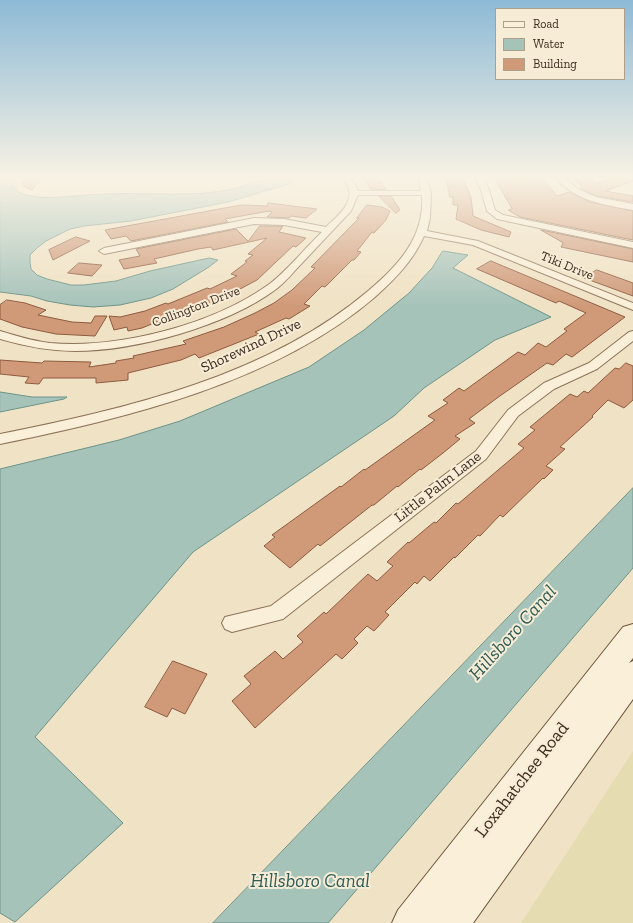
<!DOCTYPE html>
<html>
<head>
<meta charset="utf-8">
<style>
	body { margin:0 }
	#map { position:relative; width:633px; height:923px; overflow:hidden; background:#f0e2c4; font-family:"Zilla Slab",serif }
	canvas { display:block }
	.legend { position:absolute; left:495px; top:8px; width:130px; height:72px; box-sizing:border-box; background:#f7ecd5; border:1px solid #ac9f8c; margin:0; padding:5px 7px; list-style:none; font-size:12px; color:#3c2b1e }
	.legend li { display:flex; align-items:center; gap:8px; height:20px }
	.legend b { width:20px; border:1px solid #ac9f8c }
</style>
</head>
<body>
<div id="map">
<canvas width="633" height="923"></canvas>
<ul class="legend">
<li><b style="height:5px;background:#faefd8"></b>Road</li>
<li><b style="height:11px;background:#a6c3ba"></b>Water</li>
<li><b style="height:11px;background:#d09a79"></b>Building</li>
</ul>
</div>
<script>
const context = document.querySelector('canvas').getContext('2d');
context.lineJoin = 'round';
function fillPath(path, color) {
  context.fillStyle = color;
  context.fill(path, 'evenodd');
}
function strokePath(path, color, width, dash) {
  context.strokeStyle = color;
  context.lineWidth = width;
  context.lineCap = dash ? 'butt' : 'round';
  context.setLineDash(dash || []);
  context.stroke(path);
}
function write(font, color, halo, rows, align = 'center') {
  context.font = font + ' "Zilla Slab",serif';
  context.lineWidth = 4;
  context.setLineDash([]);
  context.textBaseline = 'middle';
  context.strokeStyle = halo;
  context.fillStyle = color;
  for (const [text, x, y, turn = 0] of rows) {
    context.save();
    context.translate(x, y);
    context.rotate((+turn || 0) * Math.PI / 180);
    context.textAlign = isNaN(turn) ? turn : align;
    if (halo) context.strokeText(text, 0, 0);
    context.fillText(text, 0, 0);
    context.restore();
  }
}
fillPath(new Path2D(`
	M633 751V923H521Z`), '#e6dcb1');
const water = new Path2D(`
	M0 177H16L13 184C16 194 29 196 38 197 61 199 85 194 108 194 149 192 192 198 233 189 248 185 282 169 294 181L289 184 228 202 131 221 84 226 70 229 46 241 37 248 30 255V262L31 269 37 275 47 279 71 285H84L116 281 150 271 209 258 218 260 209 267 173 289 151 298 120 305 93 307 70 305 47 301 31 296 0 292Z
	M443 251 468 255 453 268 551 317 495 340 424 388 394 416 193 552 35 737 123 823 15 922 0 913V469L119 440 180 421 309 367 364 330 409 293 432 268Z
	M0 392 32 397H67L64 399 0 412Z
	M633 488V568L328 923H213Z`);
fillPath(water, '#a6c3ba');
strokePath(water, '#6c9388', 1);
const building = new Path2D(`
	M27 177H42L32 190 23 186V181Z
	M363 177H377L386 190H372Z
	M446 177H460V180H464L471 197 473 216 511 232 509 237 481 230 456 219 458 205H453V197H450Z
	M494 177 542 178 557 196 569 192 590 202 633 211V240L520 217 508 210 512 209Z
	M574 177H590L596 184 616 177H633V181L605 191 633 196V202L596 196 580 188 582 187Z
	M379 196H391L400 210 396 213Z
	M268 203 317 209 306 218 291 216 289 218 267 217 272 212 269 211 225 219 228 222 131 241 126 236 111 239 105 230 241 205 267 206Z
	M367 205 382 207 390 211 386 220 374 233 372 232 357 251 361 252 354 260H352L325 287 322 286 304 304 310 306 289 319 286 318 255 332 259 334 199 358 195 354 181 360 128 373V380L96 383V378H43L39 384 25 383 29 377 0 374V360L42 363 44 361 91 362 89 367 116 363V361L134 358 133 356 186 344 183 341 224 327 255 313 274 303 292 290 315 268 311 267 359 218H357Z
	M260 226H283L279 232 306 238 296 247 293 246 257 280 225 297 228 298 173 319 169 317 142 328 128 331 127 327 114 330 109 316 120 317 145 311 166 303 168 304 207 288 210 289 237 276 231 274 247 262 245 261 253 255 248 254 267 238 213 250 211 247 198 249 154 259 157 263 124 269 119 260 140 256 136 249 236 229 248 241Z
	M541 230 633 249V262L561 247 563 243Z
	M76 237 90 241 53 260 49 250Z
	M491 261 625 317 572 357 566 354 553 365 547 363 497 398 469 419 475 423 455 436 460 439 443 453 421 470 420 469 398 487 397 486 374 505H372L320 546 318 544 290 568 264 546 275 537 272 535 340 486 341 487 364 469 365 470 435 420 428 416 448 403 443 400 459 388 464 391 518 352 525 355 538 343 546 347 567 331 564 329 586 313 559 301 556 303 477 269Z
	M79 263 102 265 92 276 68 273Z
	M597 270 633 283V296L584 278Z
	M7 300 25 303 46 310 38 315 72 322 91 323 95 316H107L95 336 56 334 22 327 0 319V305Z
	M626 363 633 366V400L624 408 608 400 592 416 593 417 560 447 565 449 546 466 553 470 544 479 543 478 503 517 500 515 480 536 478 535 455 558 454 557 430 581 424 576 417 584 415 582 385 612 389 615 374 631 367 626 354 639 358 643 342 659 336 654 255 728 232 701 251 684 244 676 275 651 283 659 303 642 297 636 324 612 326 614 368 574 377 581 393 566 387 562 408 542 409 543 434 522 436 523 456 503 458 504 524 448 518 444 535 430 530 427 570 394 577 397 584 391 588 393 615 368 619 369Z
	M173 661 207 674 185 714 172 708 167 717 145 707Z`);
fillPath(building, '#d09a79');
strokePath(building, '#8d5a3e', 1);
const street = new Path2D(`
	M340 177H349L355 184 358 191H421L418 177H426L431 193 430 218 427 231 478 241 633 303V310L473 245 424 236C413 261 395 279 375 297 275 383 126 418 0 444V434C126 409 268 376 368 291 398 266 425 237 422 195H358L351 211C335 228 319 245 303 262 294 271 286 282 275 290 226 326 136 351 75 351 49 351 24 346 0 339V331C17 336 33 341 50 343 118 349 212 325 268 285 286 272 305 248 322 232L284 225 254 224 104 254 99 251 104 248 254 218 284 219 326 227C336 217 355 203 348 187 347 183 343 180 340 177Z
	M475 177H483L489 190 495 210 503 215 633 242V248L497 219 487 211 481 190Z
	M555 177H564L578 189 596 197 633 204V210C605 205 575 201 555 177Z
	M633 331V341L597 369 554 389 518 416 486 459 283 619 232 632 225 629 222 623 225 617 271 606 476 451 508 410 544 383 589 363 629 332Z`);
const secondary = new Path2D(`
	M633 624V658L629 663 633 661V699L473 923H392L398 910 623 627Z`);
strokePath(street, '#8c735a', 2);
strokePath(secondary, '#6e543d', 2);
fillPath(street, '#faefd8');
fillPath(secondary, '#faefd8');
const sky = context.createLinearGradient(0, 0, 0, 306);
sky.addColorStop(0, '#8dbad6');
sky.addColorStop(0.58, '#f8f2e4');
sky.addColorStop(1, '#f8f2e400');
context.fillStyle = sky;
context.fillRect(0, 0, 633, 306);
write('13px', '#3c2b1e', '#f7ecd5', [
	["Tiki Drive",567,266,22],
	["Collington Drive",196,307,-21]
]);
write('15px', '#3c2b1e', '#f7ecd5', [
	["Shorewind Drive",251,346,-25],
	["Little Palm Lane",438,487,-38]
]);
write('18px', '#3c2b1e', '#f7ecd5', [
	["Loxahatchee Road",522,780,-52]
]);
write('italic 19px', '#2d5c57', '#f7ecd5', [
	["Hillsboro Canal",513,633,-48],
	["Hillsboro Canal",310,882]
]);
</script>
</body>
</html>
